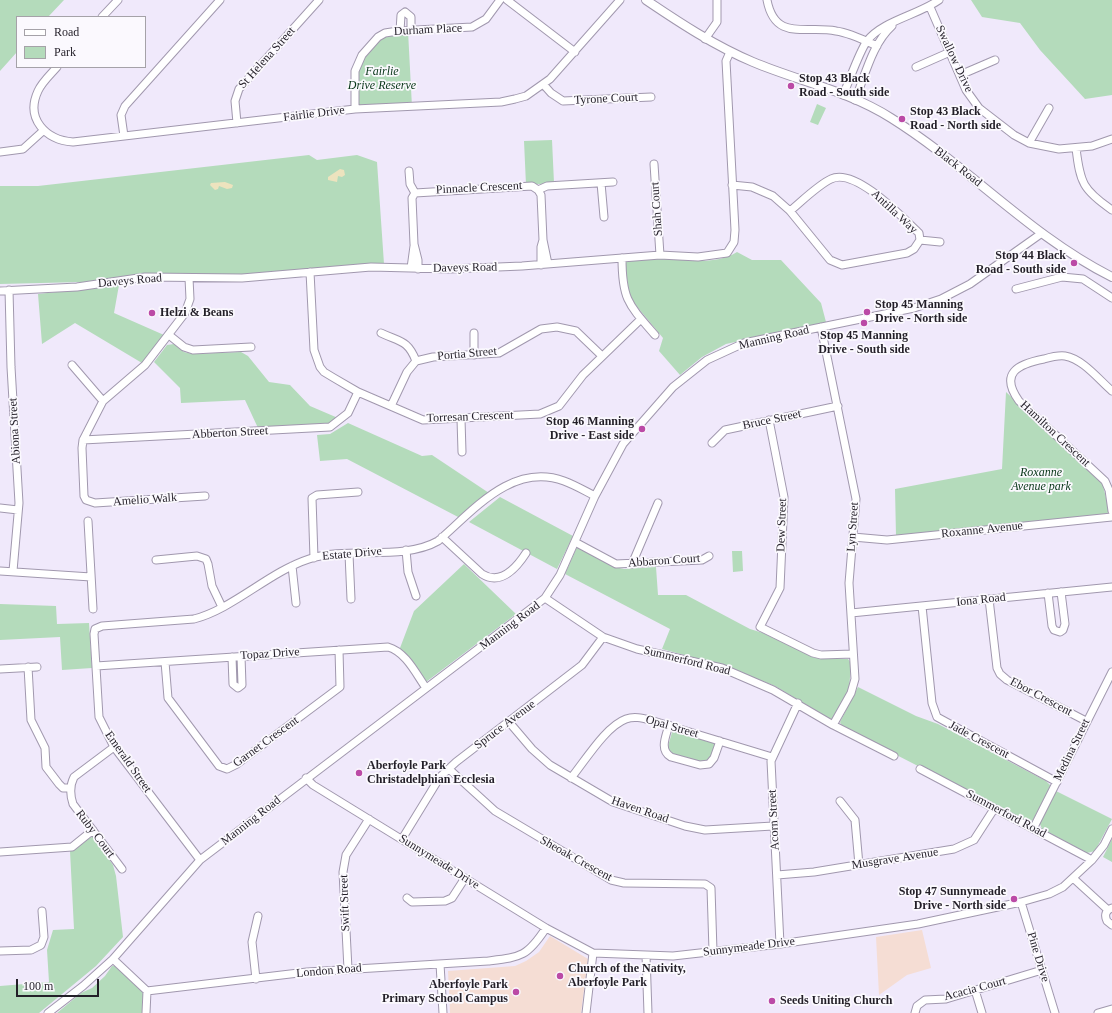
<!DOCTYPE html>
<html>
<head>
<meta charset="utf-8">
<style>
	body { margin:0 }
	#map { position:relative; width:1112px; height:1013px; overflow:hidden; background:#f0e9fb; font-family:Georgia,serif }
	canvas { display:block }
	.legend { position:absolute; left:16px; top:16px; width:130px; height:52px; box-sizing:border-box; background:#fbf9fe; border:1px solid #a5a2a8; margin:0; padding:5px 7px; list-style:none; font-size:12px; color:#231f28 }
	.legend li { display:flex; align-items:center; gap:8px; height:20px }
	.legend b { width:20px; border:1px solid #a5a2a8 }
	.scale { position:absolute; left:16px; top:979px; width:83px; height:18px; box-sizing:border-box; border:2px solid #231f28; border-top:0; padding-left:5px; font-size:12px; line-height:14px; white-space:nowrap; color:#231f28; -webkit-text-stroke:3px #fbf9fe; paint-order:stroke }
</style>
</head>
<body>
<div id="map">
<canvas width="1112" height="1013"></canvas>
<ul class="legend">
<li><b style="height:5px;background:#fff"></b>Road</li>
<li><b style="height:11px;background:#b4dbbb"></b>Park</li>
</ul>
<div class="scale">100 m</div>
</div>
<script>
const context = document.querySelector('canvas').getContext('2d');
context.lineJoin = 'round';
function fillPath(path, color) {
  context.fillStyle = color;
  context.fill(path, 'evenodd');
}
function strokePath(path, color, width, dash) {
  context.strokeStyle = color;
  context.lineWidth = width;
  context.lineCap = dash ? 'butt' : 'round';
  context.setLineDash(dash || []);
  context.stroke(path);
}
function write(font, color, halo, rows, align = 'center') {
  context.font = font + ' Georgia,serif';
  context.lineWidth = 3.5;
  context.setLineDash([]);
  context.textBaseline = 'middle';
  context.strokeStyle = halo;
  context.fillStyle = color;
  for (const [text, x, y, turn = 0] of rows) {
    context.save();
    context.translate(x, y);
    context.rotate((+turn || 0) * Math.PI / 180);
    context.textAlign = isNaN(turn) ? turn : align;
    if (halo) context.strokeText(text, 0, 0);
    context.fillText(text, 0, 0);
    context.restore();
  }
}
fillPath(new Path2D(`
	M922 930 931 968 907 975 879 995 876 937Z
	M550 936 588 959 581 1013H450L448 971 515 966 526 961 539 952Z`), '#f5ddd4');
fillPath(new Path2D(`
	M0 0H64L48 17H17V52L0 71Z
	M971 0H1112V95L1085 99 1040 50 1020 23 982 17Z
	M408 31 412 107 355 109V71L378 37Z
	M817 104 826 108 818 125 810 122Z
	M552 140 554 183 526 185 524 141Z
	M309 155 317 160 357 155 377 162 384 264 246 278 0 284V186H38Z
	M737 252 752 260H781L821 303 826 322 726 344 702 357 680 375 659 351 663 338 629 297 625 261C638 260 652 259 665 259 690 259 714 266 737 252Z
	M119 285 114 313 164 335 142 363 75 323 42 344 38 294Z
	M174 344 184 352 192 354 241 352 248 356 269 382 290 385 310 406 338 418 328 425 258 428 245 400 181 403 180 388 154 362 167 345Z
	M1006 392 1102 481 1109 511 1107 514 896 536 895 489 1002 469Z
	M348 423 422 456 432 455 489 493 460 518 347 459 320 461 317 435 330 434Z
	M500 497 573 536 557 569 469 522Z
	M577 547 615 567 624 569 656 567 658 595H686L750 629 763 633 815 658 848 659 851 663 849 691 836 718 830 719 775 686 724 666 662 649 670 629 565 574Z
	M732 551H742L743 571 733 572Z
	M464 564 516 614 426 682 400 648 414 611Z
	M0 604 56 606 57 624 89 623 92 668 62 670 60 637 0 640Z
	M858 687 916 716 938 724 1046 781 1050 785V788L1033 820 1027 822 842 727 840 722Z
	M673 729 716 742 709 761 703 762 673 754 669 750 668 746Z
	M1056 791 1112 819 1095 851 1087 853 1042 829 1039 822Z
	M93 836 113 865 116 876 123 937 96 966 39 1013H0V986L49 982 47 950 53 930 74 929 70 851Z
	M1112 839V862L1103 857Z
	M112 966H116L141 988 143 994 142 1013H57L81 993 92 988 105 976Z`), '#b4dbbb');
fillPath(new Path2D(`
	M340 169 344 170 345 175 342 177 338 176 337 182 328 180V177Z
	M225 182 233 185 232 188 227 189 219 186 218 189 215 190 210 185 211 183Z`), '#ede3be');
const minor = new Path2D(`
	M507 0 575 52
	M767 0C775 42 806 25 836 31 850 33 864 40 877 46
	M930 7 966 90 979 108 1014 135 1029 143 1059 149 1092 146 1112 139
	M102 17 118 0
	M400 31 401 15 405 12 411 17V31
	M705 39 717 22V0
	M57 67C51 74 42 82 38 91 25 119 46 140 73 142L355 109 501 102 515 99 526 96 550 79 620 0
	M916 67 950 52
	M960 75 995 60
	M543 84 551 93 563 101 651 97
	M843 95C849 82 859 52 867 41 882 21 918 15 939 0
	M855 100C865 76 872 44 892 26
	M355 109V71L362 55 378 37 385 33 398 31 472 27 486 19 500 0
	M237 123 235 101 239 89 319 0
	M124 136 121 115 125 106 220 0
	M1029 143 1049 108
	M1076 148C1080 183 1083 190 1112 210
	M0 152 23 149 44 130
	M654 164 660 255
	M409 171 410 184 415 193
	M601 183 604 217
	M732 185 752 187 773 196 790 211 830 260 842 265 907 253 914 249 920 240 919 233C902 217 855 167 831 179 818 185 802 201 790 211
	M538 190 547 186 613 182
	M920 240 940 242
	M622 258C622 299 628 304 655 335
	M541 265V247L543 240
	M411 268 414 246
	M418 269V260L414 244 412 198 415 193 532 186 538 190 541 195 543 240 548 264
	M310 272 314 350 320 367 324 372 334 378 358 392 423 420 540 414 559 406 583 375 641 319
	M189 278 190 299 185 313 145 365 103 401 83 440 82 448 84 496 86 500 95 503 205 496
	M1016 289 1062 277 1083 279 1112 298
	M9 290 11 367 19 503 13 571
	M0 291 77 287 145 277 242 278 371 267 450 269 522 266 660 255 698 257 727 253 734 242 735 230 726 61 730 52
	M821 327 856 499 849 583 855 679 851 693 833 725
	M381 333C400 342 408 340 416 361
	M474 333V355
	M169 335 184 347 193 350 251 347
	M72 365 103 401
	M1112 391C1099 380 1083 359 1065 356 1058 355 1051 357 1044 359 1018 364 999 373 1019 401L1105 481 1109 490 1112 511
	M391 406 407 372 416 361 433 357 499 353 541 329 557 327 576 331 602 356
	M461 419 462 452
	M769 420 784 497 780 588 760 627 813 653 821 655 853 654
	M83 440 330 427 348 413 358 392
	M712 443 725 430 838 406
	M0 508 18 510
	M88 521 93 609
	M442 537 482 574C501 586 517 567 526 553
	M853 537 887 540 1112 517
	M575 542 616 564 702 560 709 556
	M406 550 408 572 416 596
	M349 554 351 599
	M314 558 312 498 317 495 358 492
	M156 560 197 556 206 559 208 564 212 586 222 607
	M632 564 658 503
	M292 566 296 603
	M0 571 91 577
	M1048 593 1052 626 1054 630 1060 632 1063 630 1065 624 1061 592
	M545 598 603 637 637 649 722 668 773 690 833 725 894 756
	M989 599 997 668 1000 674 1007 680 1086 721
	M922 606 932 703 937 717 1057 782
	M851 613 1112 587
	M232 657 233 684 238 688 242 685 241 656
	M165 662 168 698 219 766 227 769 237 764 340 687 339 650
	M96 666 388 647C406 652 416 674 426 688
	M28 667 31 720 45 748 46 767 59 784 63 788H71
	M0 669 37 667
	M509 722 532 749 550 765 613 802 685 826 705 830 773 826
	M669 725C666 736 659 750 671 757L700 765 709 764 714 758 720 741
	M114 747 74 777C70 785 70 795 73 804L122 869
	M449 769 495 811 611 880 624 883 705 884 711 888 713 951
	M920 769 1092 860
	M306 778 313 785 546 928 593 953 673 956 780 944 918 924 1021 902 1049 894 1063 887 1092 860 1104 845 1112 829
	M571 778C585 761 606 726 626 719 634 716 642 718 650 720L772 757
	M840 801 855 820 859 865
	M1033 829 1112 672
	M402 839 440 777 456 762 582 665 603 637
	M0 852 72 847 93 830
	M200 860 114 747 99 717 94 634 95 629 102 626 194 619C233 609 269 572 309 559 348 546 403 561 438 541 473 511 512 462 564 481 575 485 585 491 595 496
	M777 875 814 872 954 849 974 840 994 809
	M1073 878 1108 910
	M407 898 412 902 445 901 452 898 465 878
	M1021 902 1055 1013
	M1112 908C1106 910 1104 915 1107 921L1112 925
	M780 944 771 761 798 703
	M0 951 31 950 41 945 44 937 42 911
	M646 955 648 1013
	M113 959 147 991 307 972 488 961C521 957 527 957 546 928
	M440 964 443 1013
	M348 969 343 872 346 855 369 819
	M256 979 252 942 258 916
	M975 990 982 1013
	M48 1013 83 986 113 959 200 860 545 598 560 575 595 496 623 444 673 387 707 360 744 343 914 308 941 299 970 284 1042 233
	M146 1013 147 991
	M586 1013 593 953
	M915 1013 917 1006 925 1000 946 999 1042 970
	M1098 1013 1112 1009`);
const major = new Path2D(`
	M646 0C680 23 715 46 753 62 798 81 849 91 891 118 968 166 1030 236 1112 277`);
strokePath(minor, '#a198ae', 9);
strokePath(major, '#a198ae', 10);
strokePath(minor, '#fff', 7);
strokePath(major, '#fff', 8);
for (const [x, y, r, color] of [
	[791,86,4,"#bb4aa6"],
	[902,119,4,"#bb4aa6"],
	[1074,263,4,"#bb4aa6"],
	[867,312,4,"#bb4aa6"],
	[152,313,4,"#bb4aa6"],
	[864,323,4,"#bb4aa6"],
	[642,429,4,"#bb4aa6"],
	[359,773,4,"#bb4aa6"],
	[1014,899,4,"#bb4aa6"],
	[560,976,4,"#bb4aa6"],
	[516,992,4,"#bb4aa6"],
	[772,1001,4,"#bb4aa6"]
]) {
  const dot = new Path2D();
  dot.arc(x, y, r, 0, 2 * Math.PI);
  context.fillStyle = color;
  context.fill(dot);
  strokePath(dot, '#fbf9fe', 1.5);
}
write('12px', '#231f28', '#fbf9fe', [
	["Durham Place",428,30,-3],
	["St Helena Street",267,58,-48],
	["Swallow Drive",954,59,65],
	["Tyrone Court",606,99,-3],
	["Fairlie Drive",314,114,-7],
	["Black Road",958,167,38],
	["Pinnacle Crescent",479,188,-3],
	["Shah Court",657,209,-94],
	["Antilla Way",894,212,43],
	["Daveys Road",465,268,-1],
	["Daveys Road",130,281,-5],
	["Manning Road",774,338,-13],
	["Portia Street",467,354,-5],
	["Torresan Crescent",470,417,-2],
	["Bruce Street",772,420,-12],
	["Abiona Street",15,431,-93],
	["Abberton Street",230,433,-3],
	["Hamilton Crescent",1055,434,43],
	["Amelio Walk",145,500,-4],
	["Dew Street",782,525,-88],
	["Lyn Street",853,527,-86],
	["Roxanne Avenue",982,530,-6],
	["Estate Drive",352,554,-5],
	["Abbaron Court",664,561,-4],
	["Iona Road",981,600,-6],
	["Manning Road",510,626,-37],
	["Topaz Drive",270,654,-4],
	["Summerford Road",687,661,14],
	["Ebor Crescent",1041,697,28],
	["Spruce Avenue",505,725,-37],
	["Opal Street",672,727,16],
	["Jade Crescent",979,740,28],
	["Garnet Crescent",266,742,-36],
	["Medina Street",1072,750,-64],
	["Emerald Street",128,762,55],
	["Haven Road",640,810,19],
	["Summerford Road",1006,814,28],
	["Acorn Street",774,820,-93],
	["Manning Road",251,821,-38],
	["Ruby Court",95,834,53],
	["Sheoak Crescent",576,859,29],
	["Musgrave Avenue",895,859,-9],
	["Sunnymeade Drive",439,862,32],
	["Swift Street",345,903,-92],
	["Sunnymeade Drive",749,947,-7],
	["Pine Drive",1038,957,73],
	["London Road",329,971,-5],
	["Acacia Court",975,989,-15]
]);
write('italic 12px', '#073517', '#fbf9fe', [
	["Fairlie",382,72],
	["Drive Reserve",382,86],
	["Roxanne",1041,473],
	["Avenue park",1041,487]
]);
write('bold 12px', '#231f28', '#fbf9fe', [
	["Stop 43 Black",799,79],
	["Road - South side",799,93],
	["Stop 43 Black",910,112],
	["Road - North side",910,126],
	["Stop 44 Black",1066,256,"right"],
	["Road - South side",1066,270,"right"],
	["Stop 45 Manning",875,305],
	["Drive - North side",875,319],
	["Helzi & Beans",160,313],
	["Stop 45 Manning",864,336,"center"],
	["Drive - South side",864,350,"center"],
	["Stop 46 Manning",634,422,"right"],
	["Drive - East side",634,436,"right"],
	["Aberfoyle Park",367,766],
	["Christadelphian Ecclesia",367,780],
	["Stop 47 Sunnymeade",1006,892,"right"],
	["Drive - North side",1006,906,"right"],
	["Church of the Nativity,",568,969],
	["Aberfoyle Park",568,983],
	["Aberfoyle Park",508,985,"right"],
	["Primary School Campus",508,999,"right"],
	["Seeds Uniting Church",780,1001]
], 'left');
</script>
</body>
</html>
